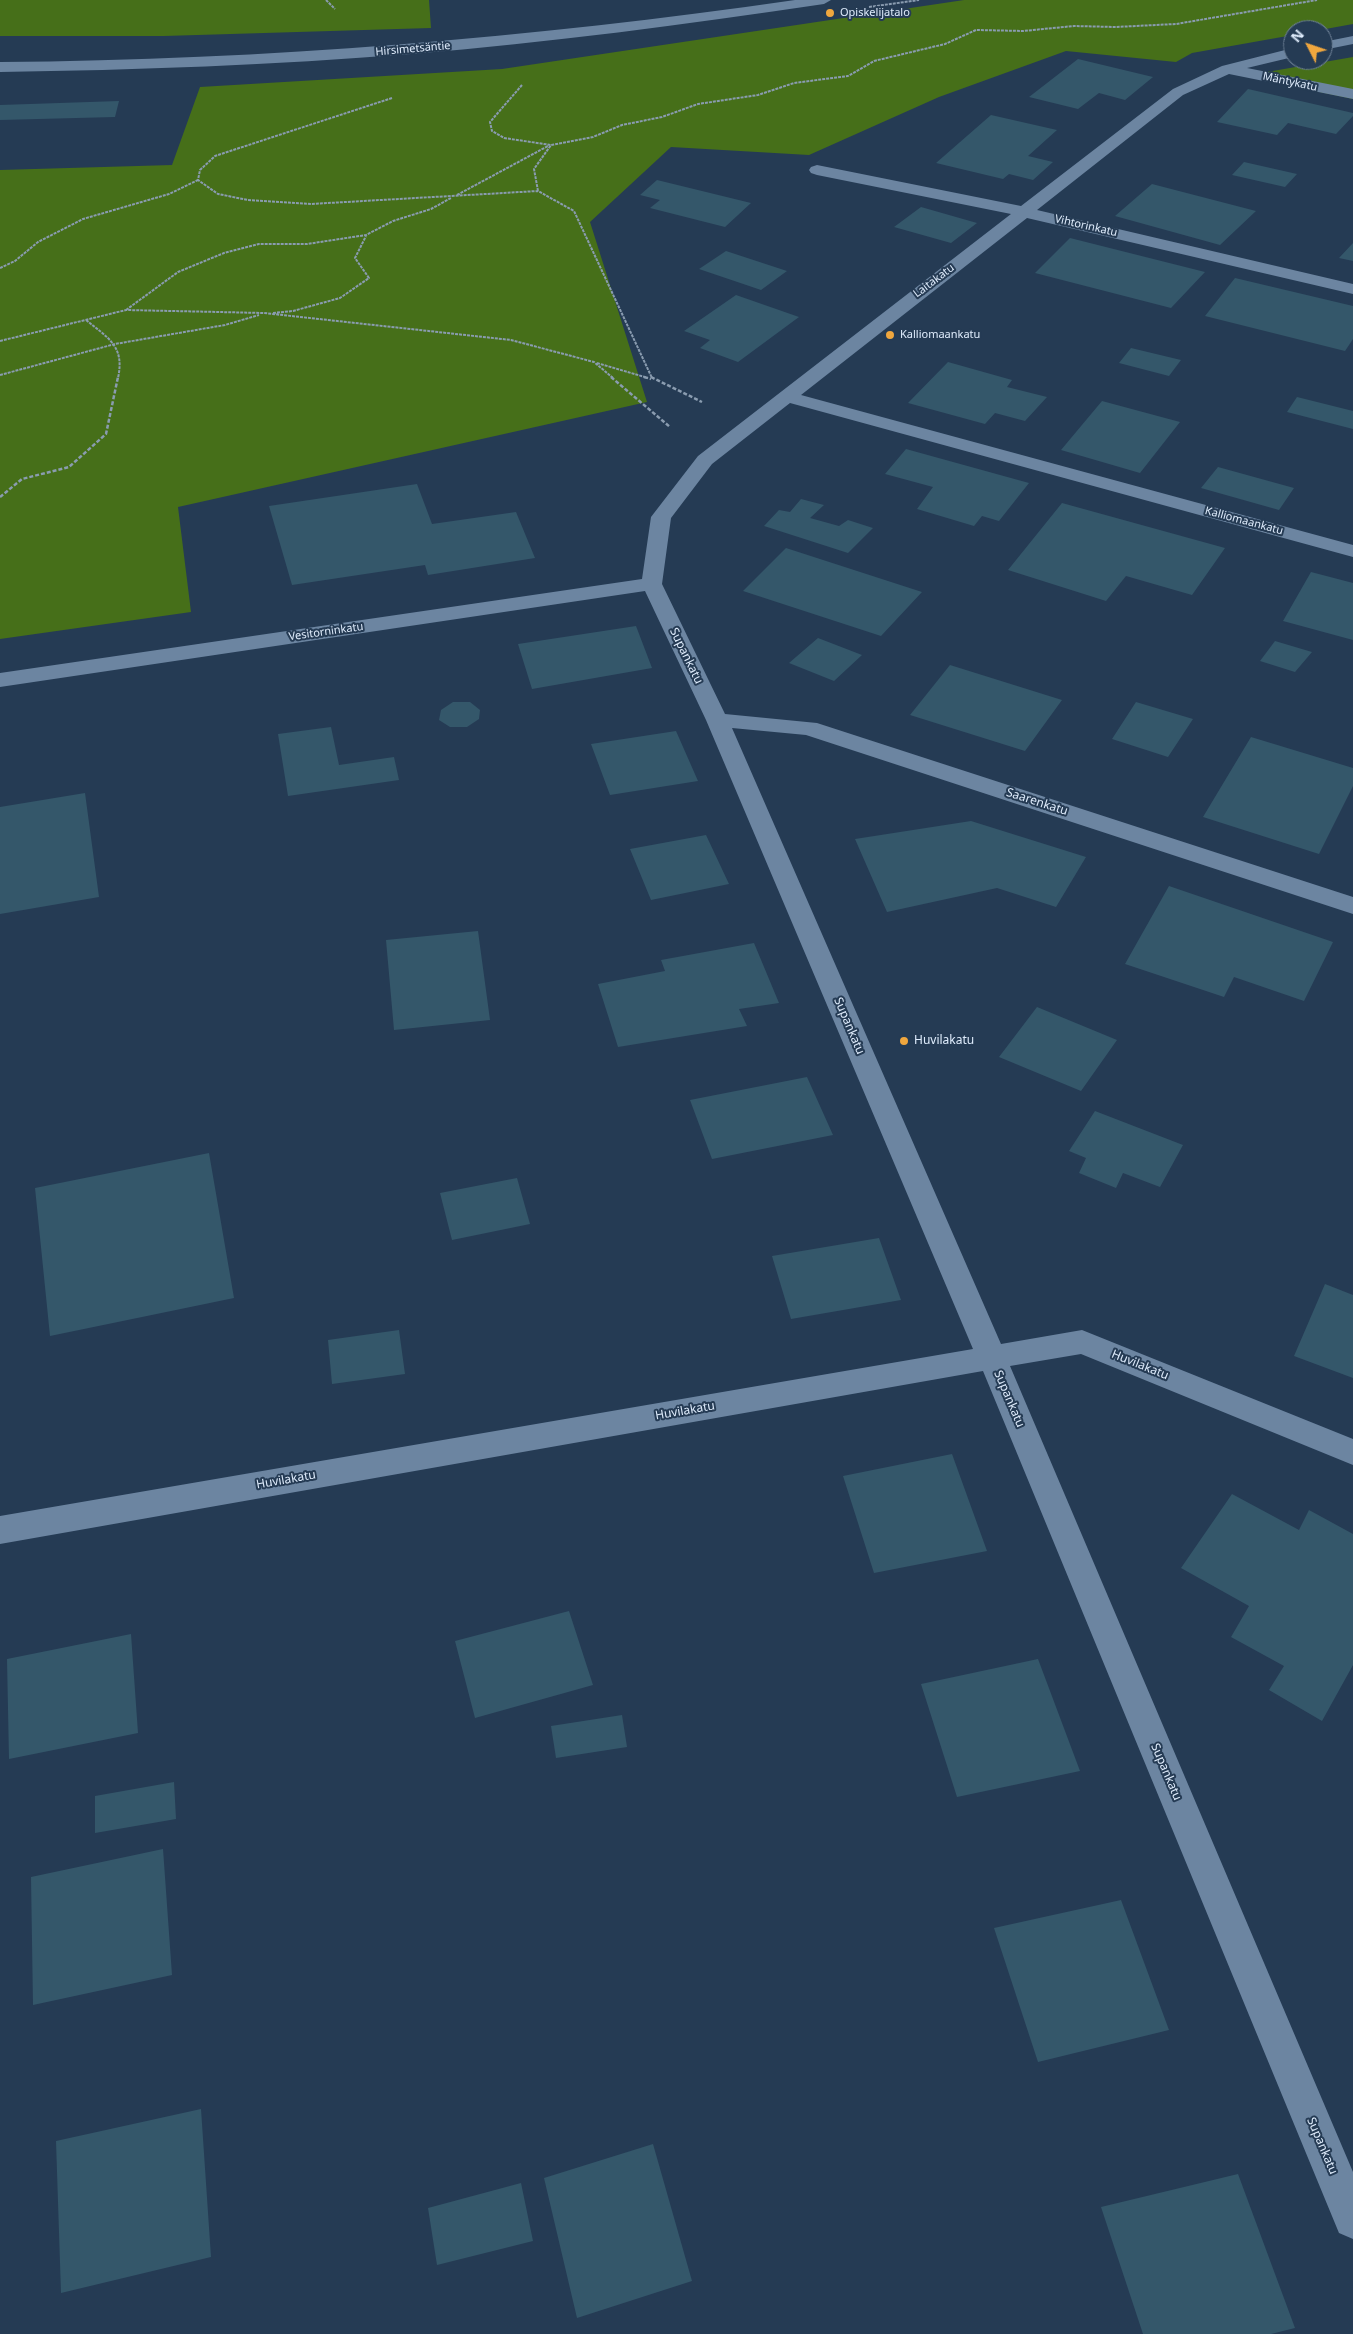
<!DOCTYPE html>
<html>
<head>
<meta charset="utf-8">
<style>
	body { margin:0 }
	#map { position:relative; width:1353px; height:2334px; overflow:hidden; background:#253b54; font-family:"Noto Sans",sans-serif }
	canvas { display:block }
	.north { position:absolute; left:1283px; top:20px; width:50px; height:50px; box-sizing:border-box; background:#253b54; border:1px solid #6f8297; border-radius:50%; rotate:311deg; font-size:14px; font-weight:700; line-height:20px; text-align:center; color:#dfecfc }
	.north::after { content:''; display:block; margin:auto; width:18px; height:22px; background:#f0a73e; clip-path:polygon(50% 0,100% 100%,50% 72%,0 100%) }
</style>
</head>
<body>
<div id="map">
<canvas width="1353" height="2334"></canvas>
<div class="north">N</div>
</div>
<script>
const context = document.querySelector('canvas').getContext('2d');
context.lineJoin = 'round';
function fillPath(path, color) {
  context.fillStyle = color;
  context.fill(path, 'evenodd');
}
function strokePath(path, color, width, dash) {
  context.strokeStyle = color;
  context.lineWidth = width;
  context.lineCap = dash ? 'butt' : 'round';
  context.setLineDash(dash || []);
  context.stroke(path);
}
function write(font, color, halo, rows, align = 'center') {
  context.font = font + ' "Noto Sans",sans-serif';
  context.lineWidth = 4;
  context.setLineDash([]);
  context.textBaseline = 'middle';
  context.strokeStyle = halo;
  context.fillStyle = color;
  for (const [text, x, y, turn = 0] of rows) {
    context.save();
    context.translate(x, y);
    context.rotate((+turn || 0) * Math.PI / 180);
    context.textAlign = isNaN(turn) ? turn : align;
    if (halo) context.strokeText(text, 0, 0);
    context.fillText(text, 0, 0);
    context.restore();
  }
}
fillPath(new Path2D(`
	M0 0H429L431 28 164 36H0Z
	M964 0H1353V24L1320 30H1293V35L1192 53 1176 62 1066 51 939 97 809 155 671 147 590 222 647 402 178 507 191 612 0 639V170L172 165 200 87 502 69Z
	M1353 57V99L1244 76Z`), '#466f19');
fillPath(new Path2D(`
	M1078 59 1153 77 1125 100 1099 93 1078 109 1029 97Z
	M1248 89 1353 113V116L1336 134 1288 123 1277 135 1217 122Z
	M119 101 115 117 0 120V105Z
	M991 115 1057 130 1028 156 1053 162 1033 180 1009 174 1003 179 936 163Z
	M1244 162 1297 174 1285 187 1232 175Z
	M657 180 751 203 725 227 650 208 660 200 640 195Z
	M1152 184 1256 211 1220 245 1115 216Z
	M921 207 977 223 951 243 894 227Z
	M1070 238 1205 272 1171 308 1035 273Z
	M1353 243V261L1339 258Z
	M726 251 787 271 761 290 699 269Z
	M1235 278 1353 306V339L1345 351 1205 316Z
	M736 295 799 317 738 362 700 348 710 340 684 331Z
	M1131 348 1181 360 1169 376 1119 363Z
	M948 362 1012 380 1007 387 1047 397 1025 421 995 413 985 424 908 403Z
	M1297 397 1353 411V429L1287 412Z
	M1102 401 1180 422 1140 473 1061 450Z
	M906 449 1029 483 999 521 982 516 974 526 917 509 933 487 885 474Z
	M1218 467 1294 488 1279 510 1201 488Z
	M417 484 432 524 516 512 535 558 428 575 425 565 292 585 269 506Z
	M801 499 824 505 810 518 839 526 848 520 873 528 848 553 764 526 779 510 790 512Z
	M1062 503 1225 548 1192 595 1126 576 1106 601 1008 570Z
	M786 548 922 592 881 636 743 591Z
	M1311 572 1353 583V640L1283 621Z
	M636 626 652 668 532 689 518 644Z
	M818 638 862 655 834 681 789 663Z
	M1275 641 1312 652 1295 672 1260 661Z
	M950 665 1062 700 1025 751 910 715Z
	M453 702H470L480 710 479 719 467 727H450L439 720 441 710Z
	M1136 702 1193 719 1168 757 1112 739Z
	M331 727 339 765 394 757 399 780 288 796 278 734Z
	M676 731 698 781 610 795 591 744Z
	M1251 737 1353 768V786L1319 854 1203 817Z
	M85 793 99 897 0 914V807Z
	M971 821 1086 857 1056 907 997 888 887 912 855 839Z
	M706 835 729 884 651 900 630 849Z
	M1169 886 1333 942 1304 1001 1234 977 1224 997 1125 964Z
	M478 931 490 1020 394 1030 386 940Z
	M754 943 779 1003 739 1009 747 1026 618 1047 598 984 665 971 661 960Z
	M1037 1007 1117 1040 1081 1091 999 1057Z
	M807 1077 833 1135 712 1159 690 1100Z
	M1095 1111 1183 1145 1160 1187 1123 1173 1116 1188 1079 1173 1086 1158 1069 1151Z
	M209 1153 234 1298 50 1336 35 1188Z
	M517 1178 530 1224 452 1240 440 1193Z
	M879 1238 901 1300 791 1319 772 1256Z
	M1325 1284 1353 1295V1378L1294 1356Z
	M399 1330 405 1374 332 1384 328 1340Z
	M952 1454 987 1551 874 1573 843 1476Z
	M1232 1494 1299 1530 1309 1510 1353 1534V1665L1322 1721 1269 1690 1284 1666 1231 1637 1249 1606 1181 1568Z
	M569 1611 593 1685 475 1718 455 1641Z
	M131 1634 138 1733 9 1759 7 1659Z
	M1038 1659 1080 1771 957 1797 921 1684Z
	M622 1715 627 1747 556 1758 551 1726Z
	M174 1782 176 1819 95 1833V1796Z
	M163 1849 172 1975 33 2005 31 1877Z
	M1121 1900 1169 2030 1038 2062 994 1928Z
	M201 2109 211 2257 61 2293 56 2141Z
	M653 2144 692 2281 577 2318 544 2178Z
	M1238 2174 1295 2328 1271 2334H1143L1101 2207Z
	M521 2183 533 2241 437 2265 428 2208Z`), '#34576a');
strokePath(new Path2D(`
	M326 0 335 9
	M869 7 919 0
	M522 85 490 122 492 131 504 138 551 145
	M392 98 215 156 200 170 198 180 218 194 248 200 311 204 538 191 574 211 652 378
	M538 191 534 169 551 145 593 137 622 125 662 117 698 104 758 95 794 83 848 76 874 61 945 44 976 30 1023 31 1074 26 1116 27 1176 24 1317 0
	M457 195 548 146
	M0 268 15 261 38 242 83 219 169 194 198 180
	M126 310 178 272 224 253 259 244H307L366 235 393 221 431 209 451 198
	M273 313 293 311 340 298 369 278 355 258 366 236
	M86 320C108 338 125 346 118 378
	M0 341 126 310 264 313 511 340 594 362 613 378
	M597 363 648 378
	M0 375 115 344 225 325 259 315`), '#8a9cb0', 2, [3, 1]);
strokePath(new Path2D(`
	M611 377 670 427
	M644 377 651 379
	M651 377 702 402
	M0 497 22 479 69 467 106 434 118 377`), '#8a9cb0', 2.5, [4, 2]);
fillPath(new Path2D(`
	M795 0H831L824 4C687 24 549 43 411 54 274 65 137 70 0 72V62C267 60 531 38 795 0Z
	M1353 36V44L1323 50V42Z
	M1293 48V57L1247 68 1353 89V99L1229 74 1183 95 1037 210 1353 284V294L1027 218 801 395 1353 545V557L790 403 712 464 671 518 662 584 725 714 817 723 1353 897V914L806 735 732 728 1001 1344 1082 1330 1353 1439V1465L1081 1354 1010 1366 1353 2172V2239L1339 2233 983 1371 0 1544V1516L973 1349 706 720 645 591 0 687V673L642 579 651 517 698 456 1011 214 817 175 811 173 809 170 811 167 817 165 1021 206 1173 89 1222 66Z`), '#6c85a1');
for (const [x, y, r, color] of [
	[830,13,5,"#f0a73e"],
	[890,335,5,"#f0a73e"],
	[904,1041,5,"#f0a73e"]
]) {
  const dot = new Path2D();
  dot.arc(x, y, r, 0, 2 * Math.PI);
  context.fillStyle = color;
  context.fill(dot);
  strokePath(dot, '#253b54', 2);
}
write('11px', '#dfecfc', '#253b54', [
	["Opiskelijatalo",840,13],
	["Kalliomaankatu",900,335]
], 'left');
write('11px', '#dfecfc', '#253b54', [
	["Hirsimetsäntie",413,49,-5],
	["Mäntykatu",1290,82,12],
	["Vihtorinkatu",1086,226,13],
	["Laitakatu",934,281,-37],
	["Kalliomaankatu",1244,521,15],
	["Vesitorninkatu",326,632,-8]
]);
write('12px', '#dfecfc', '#253b54', [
	["Supankatu",686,656,64],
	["Saarenkatu",1037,802,18],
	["Supankatu",849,1026,67],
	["Huvilakatu",1140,1365,22],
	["Supankatu",1009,1399,67],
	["Huvilakatu",685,1411,-10],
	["Huvilakatu",286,1480,-10],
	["Supankatu",1166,1772,67],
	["Supankatu",1322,2146,67]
]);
write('12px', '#dfecfc', '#253b54', [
	["Huvilakatu",914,1041]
], 'left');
</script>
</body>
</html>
